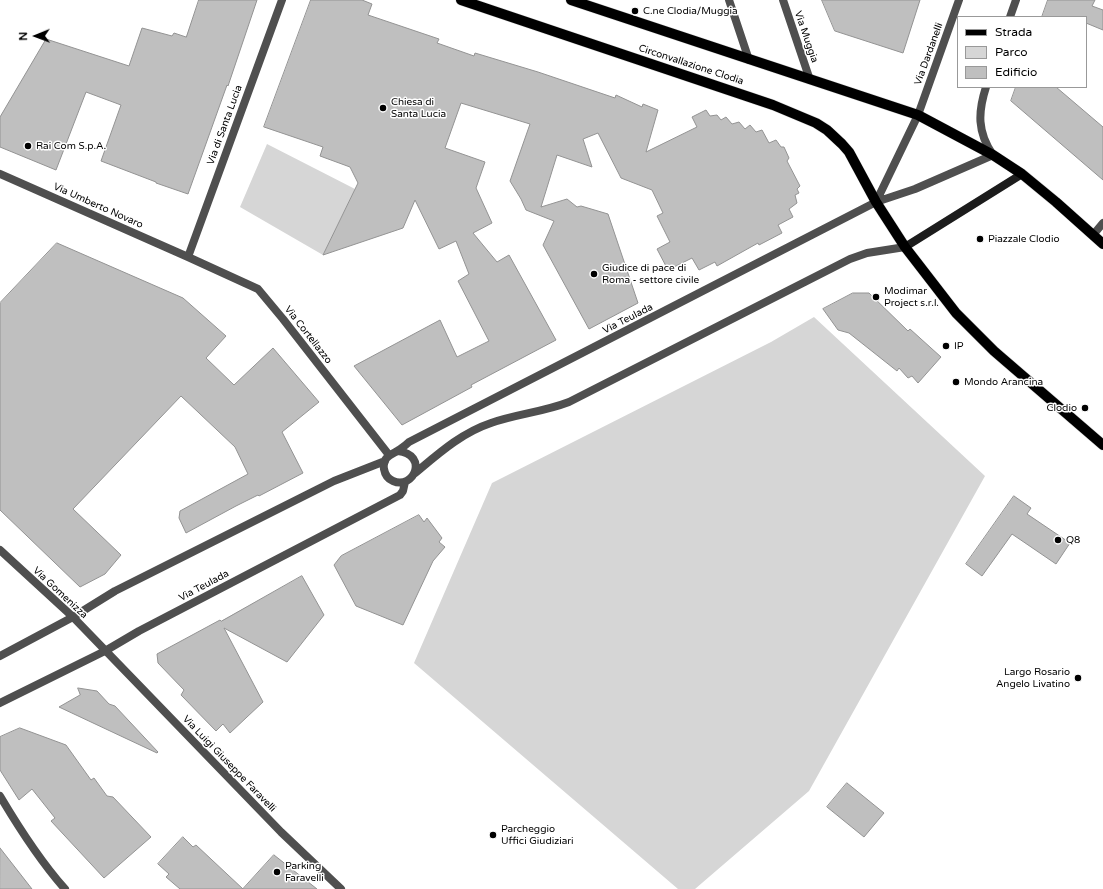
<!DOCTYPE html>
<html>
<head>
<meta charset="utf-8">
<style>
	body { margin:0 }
	#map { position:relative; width:1103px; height:889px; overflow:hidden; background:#fff; font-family:"Varela Round",sans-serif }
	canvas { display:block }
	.legend { position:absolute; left:957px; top:16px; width:130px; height:72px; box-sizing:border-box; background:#fff; border:1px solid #999; margin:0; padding:5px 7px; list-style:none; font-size:12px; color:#000 }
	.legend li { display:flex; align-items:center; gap:8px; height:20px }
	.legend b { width:20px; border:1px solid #999 }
	.north { position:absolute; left:16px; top:16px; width:40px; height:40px; -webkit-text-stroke:3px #fff; paint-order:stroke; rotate:269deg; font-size:11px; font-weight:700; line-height:16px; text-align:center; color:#000 }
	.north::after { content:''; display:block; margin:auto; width:14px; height:18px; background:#000; clip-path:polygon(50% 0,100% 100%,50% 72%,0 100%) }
</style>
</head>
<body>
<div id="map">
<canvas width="1103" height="889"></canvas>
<ul class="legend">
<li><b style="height:5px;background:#000"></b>Strada</li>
<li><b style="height:11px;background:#d6d6d6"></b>Parco</li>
<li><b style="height:11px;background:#bfbfbf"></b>Edificio</li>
</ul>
<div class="north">N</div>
</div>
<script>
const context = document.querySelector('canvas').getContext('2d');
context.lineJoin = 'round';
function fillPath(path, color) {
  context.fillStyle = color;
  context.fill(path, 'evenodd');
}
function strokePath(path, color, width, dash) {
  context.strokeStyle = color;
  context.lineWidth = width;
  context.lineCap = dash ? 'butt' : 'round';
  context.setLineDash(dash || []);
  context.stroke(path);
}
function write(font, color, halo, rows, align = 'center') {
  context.font = font + ' "Varela Round",sans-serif';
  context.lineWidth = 3;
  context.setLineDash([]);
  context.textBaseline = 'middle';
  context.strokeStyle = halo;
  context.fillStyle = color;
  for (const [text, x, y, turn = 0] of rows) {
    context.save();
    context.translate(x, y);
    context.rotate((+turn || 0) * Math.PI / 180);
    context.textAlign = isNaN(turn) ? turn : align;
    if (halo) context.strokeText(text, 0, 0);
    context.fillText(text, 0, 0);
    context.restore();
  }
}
fillPath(new Path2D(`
	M267 144 355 189 323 255 240 207Z
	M814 317 985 476 809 791 695 889H678L414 663 492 483 771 342Z`), '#d6d6d6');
const building = new Path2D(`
	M199 0H257L228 86 227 85 188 194 156 183V182L101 161 121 105 86 92 56 170 0 147V117L46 39 129 66 142 28 172 36 174 33 186 37Z
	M311 0H362L372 4 368 15 439 39 437 43 474 56 475 53 538 72 615 98 616 95 642 107 643 104 658 110 646 152 697 127 692 117 706 110 710 116 717 115 721 120 726 117 732 124 739 122 745 129 750 125 756 132 762 130 769 143 776 140 781 147H784L789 158 787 161 800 186 797 189 799 193 795 195 797 203 789 209 793 217 778 225 782 233 759 245 758 243 717 266 715 262 699 270 692 258 668 270 657 249 670 242 657 216 663 213 652 190 621 178 598 133 583 139 592 167 557 155 541 207 567 199 577 207 581 206 608 214 638 303 589 329 543 245 554 221 526 210 521 199 510 181 530 124 461 103 445 148 485 162 476 188 492 223 473 233 497 262 509 255 556 340 471 385 472 387 402 425 354 366 440 320 457 357 489 341 458 281 469 274 456 241 439 249 415 200 403 228 323 255 358 183 350 167 320 156 323 147 264 127Z
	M822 0H920L903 53 835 31Z
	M1048 0H1095L1092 6 1103 10V30L1086 23V17H1042Z
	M1016 87H1056L1103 127V180L1011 101Z
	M57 243 183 298 226 336 206 358 234 385 273 348 319 402 282 432 303 473 259 496 258 495 236 506 186 533 179 518 180 511 248 474 235 447 181 396 73 509 121 555 105 574 80 587 0 510V303Z
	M853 293H869L908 331 910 329 941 357 918 383 912 376 908 378 899 368 897 371 849 333 838 330 823 309Z
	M1014 496 1031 508 1027 514 1070 543 1056 564 1012 534 982 576 966 564Z
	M419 515 424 522 427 518 442 538 439 542 445 547 433 561 403 625 356 606 334 565 341 556Z
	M302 576 324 615 287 662 224 628 263 702 230 733 223 724 216 731 181 695 184 690 158 663 157 654 220 620 221 621Z
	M78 688 97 691 109 704 115 706 158 752 157 753 59 707 80 695Z
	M20 728 66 745 91 780 94 778 107 796 113 797 151 837 104 878 51 821 55 818 32 789 19 800 0 770V737Z
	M847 783 884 813 864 837 827 807Z
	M183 837 193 847 196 845 243 889H180L166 877 169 874 158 864Z
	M0 848 32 889H0Z
	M274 855 317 889H243Z`);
fillPath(building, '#bfbfbf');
strokePath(building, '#939393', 1);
const primary = new Path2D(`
	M461 0 773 105 816 123 827 130 842 144 849 152 876 202 905 247 956 313 994 351 1103 445
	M571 0 918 115 993 155 1022 174 1056 202 1103 244`);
strokePath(primary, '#dbdbdb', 11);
strokePath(new Path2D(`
	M729 0 749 60
	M783 0 810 80
	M1010 17 1016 0
	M0 174 188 257 258 289 283 319 389 455
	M876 202 918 115 959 0
	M1093 235 1103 223
	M188 257 282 0
	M398 451C429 455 414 490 393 481 388 479 385 475 384 469 382 457 391 455 399 450 403 447 406 445 409 442L876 202 915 189 993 155C977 132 978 112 986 87
	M414 474C438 454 461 433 491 423 517 414 543 412 569 402L850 259 867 253 905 247
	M0 550 73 617 281 832 341 889
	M0 656 73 617 115 591 334 481 385 461
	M0 703 105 651 139 631 400 495 403 491 405 482
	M0 796C19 828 40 861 65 889`), '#4f4f4f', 8);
strokePath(new Path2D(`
	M905 247 1022 174`), '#1c1c1c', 8);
strokePath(primary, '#000', 10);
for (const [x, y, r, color] of [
	[635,11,4,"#000"],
	[383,108,4,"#000"],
	[28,146,4,"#000"],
	[980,239,4,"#000"],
	[594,274,4,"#000"],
	[876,297,4,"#000"],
	[946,346,4,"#000"],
	[956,382,4,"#000"],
	[1085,408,4,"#000"],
	[1058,540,4,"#000"],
	[1078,678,4,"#000"],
	[493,835,4,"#000"],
	[277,872,4,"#000"]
]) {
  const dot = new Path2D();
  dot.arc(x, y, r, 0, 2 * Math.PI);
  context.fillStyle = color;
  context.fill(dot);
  strokePath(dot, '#fff', 1.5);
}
write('10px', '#000', '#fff', [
	["C.ne Clodia/Muggia",643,11],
	["Chiesa di",391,102],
	["Santa Lucia",391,114],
	["Rai Com S.p.A.",36,146],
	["Piazzale Clodio",988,239],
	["Giudice di pace di",602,268],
	["Roma - settore civile",602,280],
	["Modimar",884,291],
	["Project s.r.l.",884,303],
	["IP",954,346],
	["Mondo Arancina",964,382],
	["Clodio",1077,408,"right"],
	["Q8",1066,540],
	["Largo Rosario",1070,672,"right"],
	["Angelo Livatino",1070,684,"right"],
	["Parcheggio",501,829],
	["Uffici Giudiziari",501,841],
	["Parking",285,866],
	["Faravelli",285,878]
], 'left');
write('10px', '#000', '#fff', [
	["Via Muggia",806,37,71],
	["Via Dardanelli",929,54,-70],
	["Circonvallazione Clodia",691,65,18],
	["Via di Santa Lucia",225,125,-70],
	["Via Umberto Novaro",98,206,24],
	["Via Teulada",628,319,-27],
	["Via Cortellazzo",308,335,52],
	["Via Teulada",204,586,-28],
	["Via Gomenizza",60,593,43],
	["Via Luigi Giuseppe Faravelli",229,764,46]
]);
</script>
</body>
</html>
